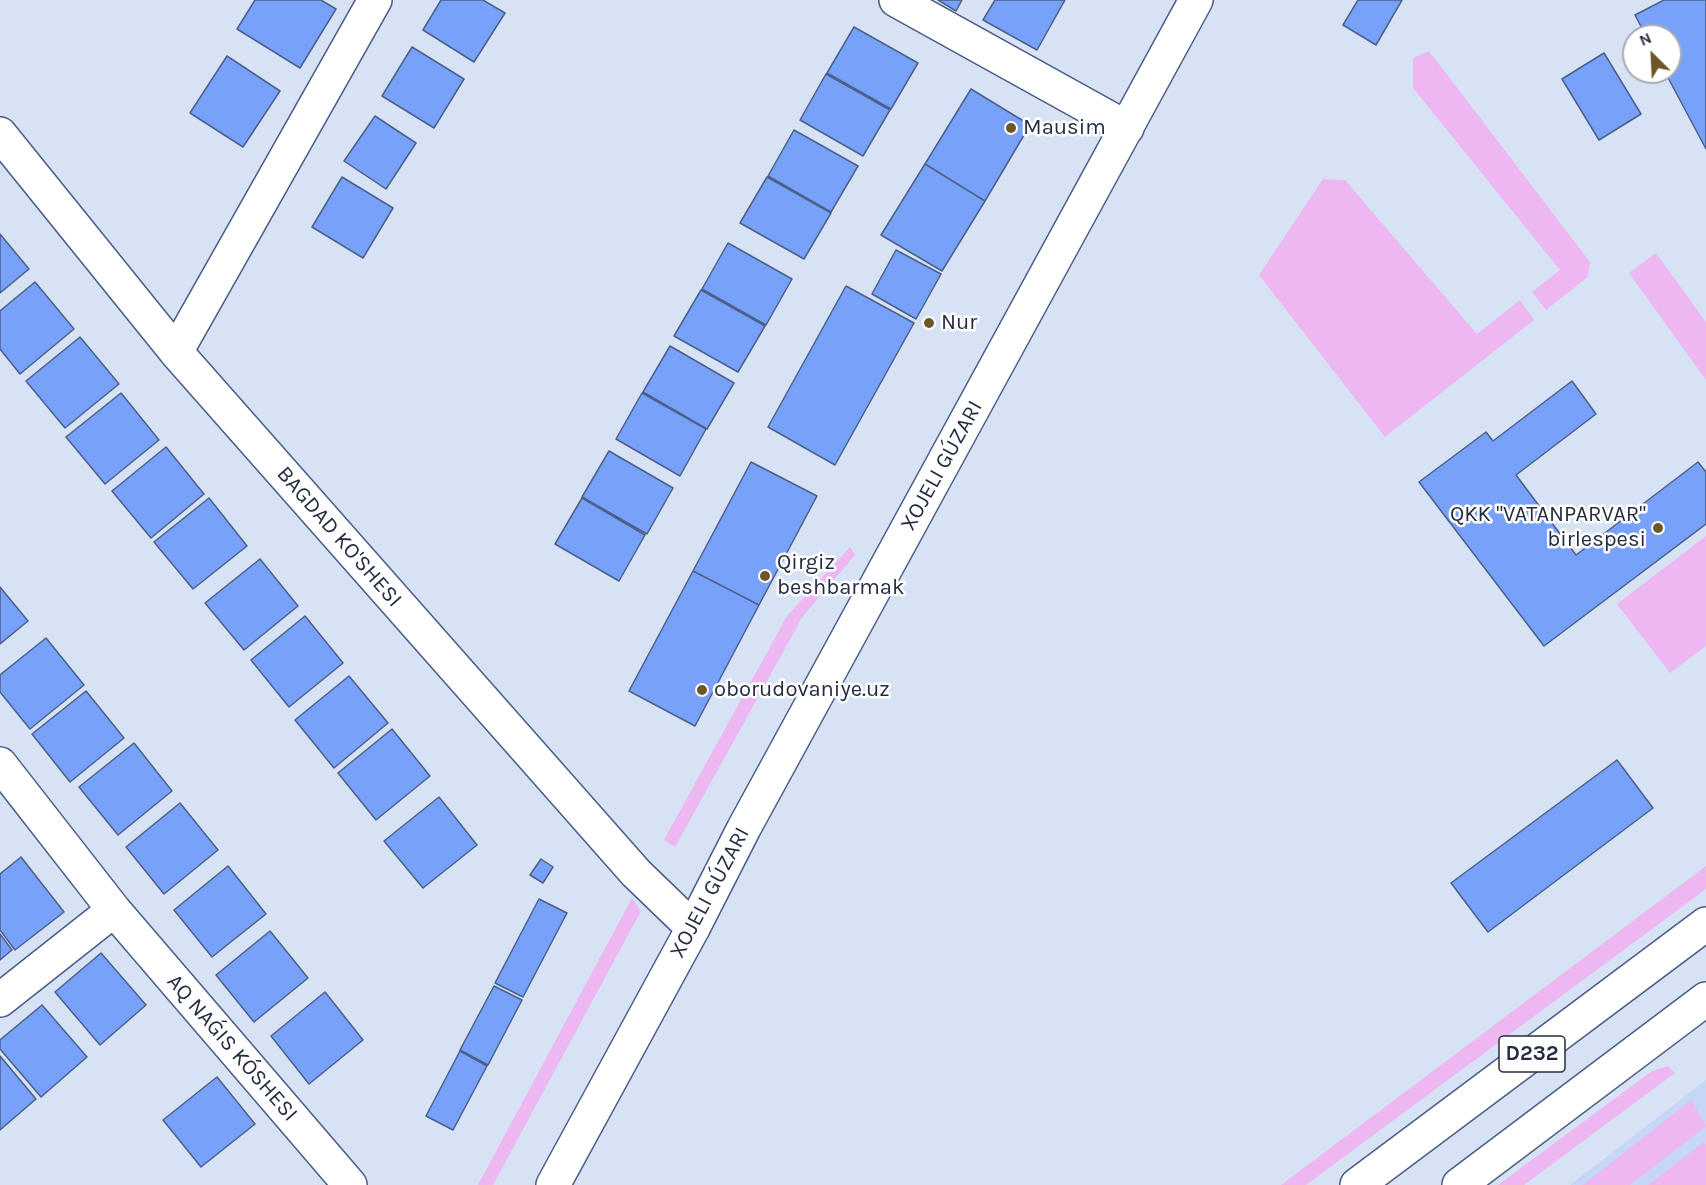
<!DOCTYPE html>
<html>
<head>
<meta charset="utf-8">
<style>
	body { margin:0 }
	#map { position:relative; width:1706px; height:1185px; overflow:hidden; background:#d8e2f5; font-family:Karla,sans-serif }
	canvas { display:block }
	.north { position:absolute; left:1622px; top:24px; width:60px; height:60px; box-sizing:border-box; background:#fff; border:2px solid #a7abb2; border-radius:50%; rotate:336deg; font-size:16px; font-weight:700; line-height:24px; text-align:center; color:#242d3f }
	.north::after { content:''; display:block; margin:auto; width:21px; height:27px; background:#6e5727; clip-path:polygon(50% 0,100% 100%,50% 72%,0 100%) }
</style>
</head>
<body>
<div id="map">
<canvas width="1706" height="1185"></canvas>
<div class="north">N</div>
</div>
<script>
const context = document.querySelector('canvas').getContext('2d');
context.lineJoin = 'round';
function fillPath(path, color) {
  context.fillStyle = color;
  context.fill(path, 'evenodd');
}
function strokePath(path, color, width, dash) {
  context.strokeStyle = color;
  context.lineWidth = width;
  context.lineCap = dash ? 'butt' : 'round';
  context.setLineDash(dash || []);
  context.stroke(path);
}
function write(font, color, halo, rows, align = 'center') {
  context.font = font + ' Karla,sans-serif';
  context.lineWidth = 5;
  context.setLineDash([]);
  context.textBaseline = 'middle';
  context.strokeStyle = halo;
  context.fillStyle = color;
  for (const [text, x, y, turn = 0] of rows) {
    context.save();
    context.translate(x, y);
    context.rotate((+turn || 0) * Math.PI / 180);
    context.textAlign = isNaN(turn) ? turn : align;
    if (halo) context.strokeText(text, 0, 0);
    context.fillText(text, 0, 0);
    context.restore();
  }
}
fillPath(new Path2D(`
	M1706 1080V1185H1570Z`), '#c5d6f7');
fillPath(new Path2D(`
	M1429 51 1590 262 1588 277 1546 310 1532 292 1560 270 1413 88V58Z
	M1323 179 1345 180 1477 334 1520 300 1534 320 1385 437 1259 275Z
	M1656 253 1706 322V380L1629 273Z
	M1706 536V646L1670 673 1617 604Z
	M850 547 855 555 803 616 675 847 664 840 787 616Z
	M1706 866V889L1306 1185H1281Z
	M632 898 641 911 493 1185H478Z
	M1668 1066 1675 1073 1524 1185H1498L1652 1071Z
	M1691 1100 1706 1126 1630 1185H1583Z
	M1704 1142 1706 1145V1185H1648Z`), '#edb7f2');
const building = new Path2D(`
	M255 0H321L336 9 300 68 237 29Z
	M441 0H483L505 13 474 62 423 30Z
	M938 0H962L956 11Z
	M995 0H1065L1037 50 983 20Z
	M1358 0H1402L1376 45 1343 25Z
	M1664 0H1706V149L1665 72H1670V36H1646L1635 15Z
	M854 27 918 63 891 109 827 73Z
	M412 47 464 79 434 128 382 96Z
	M1604 53 1641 114 1599 140 1562 79Z
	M227 56 280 91 243 147 190 113Z
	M826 74 890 110 863 156 800 120Z
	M971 89 1030 125 985 201 925 164Z
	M375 116 416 143 386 189 344 161Z
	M794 130 858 166 831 212 768 176Z
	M925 164 985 201 942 271 881 235Z
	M342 177 393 208 363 258 312 227Z
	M767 177 831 213 804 259 740 223Z
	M0 234 29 269 0 293Z
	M728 243 792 279 766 325 702 289Z
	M896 250 941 274 916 319 872 294Z
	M35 282 74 329 20 374 0 349V311Z
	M846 286 914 323 835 465 768 427Z
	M701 290 765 326 738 372 674 336Z
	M80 337 119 384 65 428 26 381Z
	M670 346 734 383 707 429 643 392Z
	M1572 381 1596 414 1516 475 1576 555 1698 462 1706 472V524L1544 646 1419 482 1486 432 1493 441Z
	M121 393 159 440 105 484 66 437Z
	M642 393 706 429 680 476 616 439Z
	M166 447 204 494 151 538 112 491Z
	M609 451 673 488 647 534 582 497Z
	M751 462 817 496 759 605 693 571Z
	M209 498 247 546 193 589 154 542Z
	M582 498 645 535 619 581 555 544Z
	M260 559 298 606 244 650 205 603Z
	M693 571 759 605 695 726 629 691Z
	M0 587 28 621 0 644Z
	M305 616 343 663 289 707 251 660Z
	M46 638 84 685 30 729 0 692V675Z
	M349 676 388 723 334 768 295 720Z
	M86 691 124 738 70 782 32 734Z
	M392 729 430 776 376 820 338 773Z
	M134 743 172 791 118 835 79 787Z
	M1617 760 1653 808 1488 932 1451 883Z
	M439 797 477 845 423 888 384 841Z
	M180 803 218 850 164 894 126 847Z
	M21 857 64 912 15 950 0 930V874Z
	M541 859 553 867 543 883 530 875Z
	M228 866 266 914 212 957 174 910Z
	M539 899 567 913 523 997 495 983Z
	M270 931 308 978 254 1022 216 975Z
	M0 934 12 950 0 960Z
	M101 953 146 1005 100 1045 55 992Z
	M494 986 522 1000 488 1065 460 1050Z
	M325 992 363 1040 309 1084 271 1036Z
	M42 1005 87 1057 41 1097 0 1049V1040Z
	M460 1051 487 1066 453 1130 426 1116Z
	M0 1056 36 1099 0 1130Z
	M217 1077 255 1124 201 1167 163 1120Z`);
fillPath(building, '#78a2f9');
strokePath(building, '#4b608a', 1.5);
const minor = new Path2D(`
	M896 0 1127 128
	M0 134 176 352 636 873 693 928
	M176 352 375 0
	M0 764 114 910 350 1185
	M0 1000 114 910`);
const major = new Path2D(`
	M553 1185 693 928 744 828 1196 0
	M1357 1185 1706 924
	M1459 1185 1706 999`);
strokePath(minor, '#485c86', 36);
strokePath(major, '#485c86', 36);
strokePath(minor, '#fff', 33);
strokePath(major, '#fff', 33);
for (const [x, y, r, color] of [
	[1011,128,6,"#6e5727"],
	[929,323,6,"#6e5727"],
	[1658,528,6,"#6e5727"],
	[765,576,6,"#6e5727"],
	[702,690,6,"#6e5727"]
]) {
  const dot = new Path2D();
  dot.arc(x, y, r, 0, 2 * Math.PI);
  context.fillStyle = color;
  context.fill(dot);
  strokePath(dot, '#fff', 2);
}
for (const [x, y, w] of [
	[1532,1054,66]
]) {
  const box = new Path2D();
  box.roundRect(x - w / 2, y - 18, w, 36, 4.5);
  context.fillStyle = '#fff';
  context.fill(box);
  strokePath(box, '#242d3f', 1.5);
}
write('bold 21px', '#242d3f', null, [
	["D232",1532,1054]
]);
write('22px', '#242d3f', '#fff', [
	["Mausim",1023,128],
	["Nur",941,323],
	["QKK \"VATANPARVAR\"",1646,515,"right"],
	["birlespesi",1646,540,"right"],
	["Qirgiz",777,563],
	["beshbarmak",777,588],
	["oborudovaniye.uz",714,690]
], 'left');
write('22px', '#242d3f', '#fff', [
	["XOJELI GÚZARI",942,466,-61],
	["BAGDAD KO'SHESI",339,537,49],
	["XOJELI GÚZARI",710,893,-62],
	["AQ NAǴIS KÓSHESI",232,1048,49]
]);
</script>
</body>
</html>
